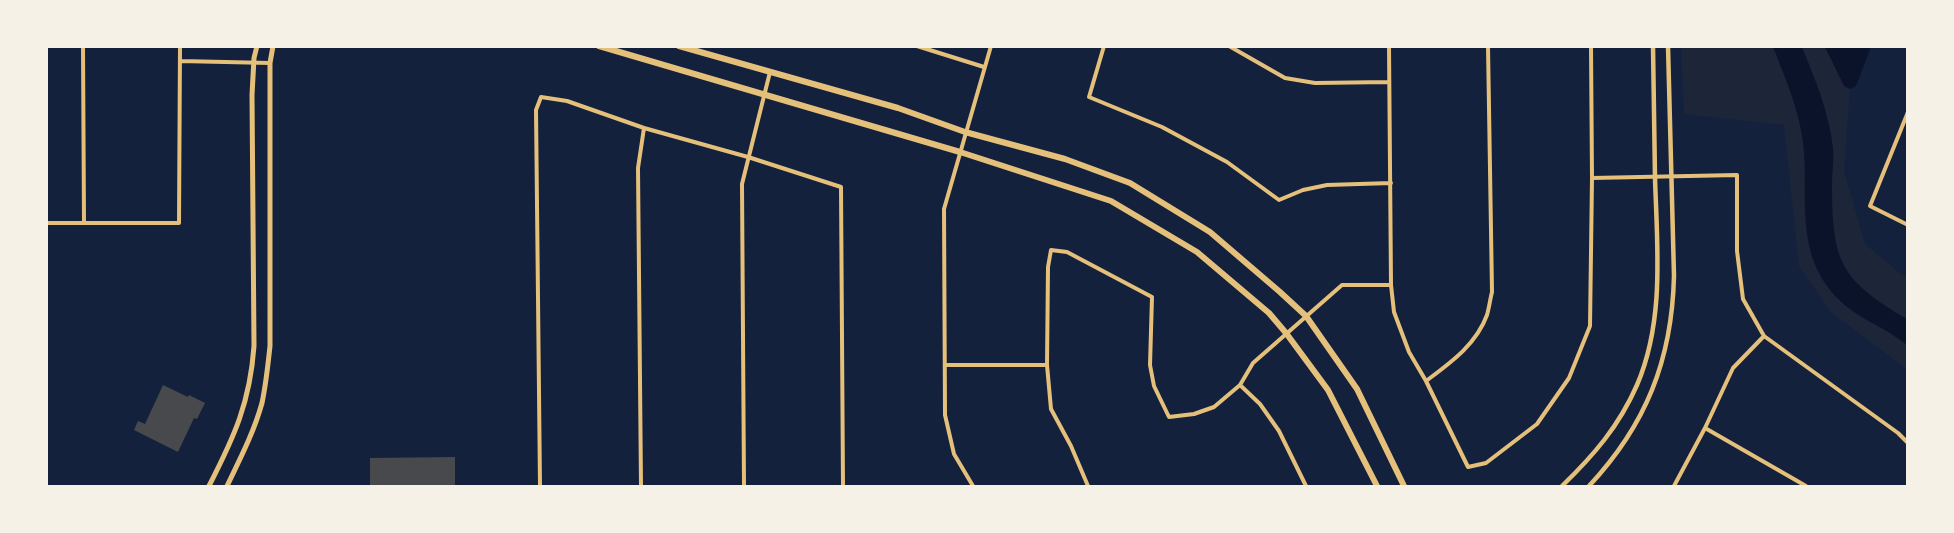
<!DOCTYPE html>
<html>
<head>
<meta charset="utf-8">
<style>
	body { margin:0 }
	#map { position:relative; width:1954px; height:533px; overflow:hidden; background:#14213d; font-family:"Exo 2",sans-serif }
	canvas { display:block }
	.frame { position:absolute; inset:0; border:48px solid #f6f1e7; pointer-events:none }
</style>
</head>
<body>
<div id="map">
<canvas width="1954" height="533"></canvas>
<div class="frame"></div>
</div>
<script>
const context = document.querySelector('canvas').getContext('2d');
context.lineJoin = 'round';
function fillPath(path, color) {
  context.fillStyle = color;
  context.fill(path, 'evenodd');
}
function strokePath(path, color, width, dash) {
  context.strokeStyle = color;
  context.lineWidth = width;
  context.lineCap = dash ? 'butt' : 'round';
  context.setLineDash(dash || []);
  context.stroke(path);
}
fillPath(new Path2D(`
	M1681 47H1824L1850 89 1844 171 1865 244 1907 279V369L1831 312 1799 266 1784 125 1684 114Z`), '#1d2539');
fillPath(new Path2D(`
	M1773 47H1802C1815 79 1829 112 1833 148 1834 160 1832 173 1832 185 1832 263 1841 280 1907 319V345C1880 323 1849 317 1827 286 1798 246 1807 198 1804 152 1802 124 1793 98 1783 72 1779 64 1777 55 1773 47Z
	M1825 47H1871L1856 86 1850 89 1844 86Z`), '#0b132b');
fillPath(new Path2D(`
	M163 385 188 397 189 395 205 403 197 419 194 418 178 452 134 430 138 421 145 424Z
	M455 457V486H370V458Z`), '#48494c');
strokePath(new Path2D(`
	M83 46 84 223
	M917 46 984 67
	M1104 46 1089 97 1162 127 1227 162 1279 200 1303 190 1327 185 1391 183
	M1229 46 1285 78 1315 83 1389 82
	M1389 46 1391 285 1394 312 1409 352 1426 381 1468 467 1486 463 1537 424 1569 378 1590 326 1592 178 1591 46
	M180 61 270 63
	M1908 112 1870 206 1908 225
	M1592 178 1737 175V251L1743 299 1764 336 1898 433 1908 443
	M46 223H179L180 46
	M945 365H1047
	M1426 381C1450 363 1476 345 1487 315 1489 308 1490 300 1492 292L1488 46
	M1240 385 1260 404 1279 431 1306 486
	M1705 428 1806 486
	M540 486 536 110 541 97 567 101 644 128 748 157 841 187 843 486
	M641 486 638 168 644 128
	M744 486 742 184 770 72
	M973 486 954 454 945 415 944 209 991 46
	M1088 486 1071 446 1051 409 1047 365 1048 267 1051 250 1067 252 1152 297 1150 365 1154 386 1169 417 1194 414 1214 407 1240 385 1253 363 1342 285H1391
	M1674 486 1705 428 1733 368 1764 336`), '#e5c07b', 4);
strokePath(new Path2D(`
	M1562 486C1594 455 1619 426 1637 385 1665 320 1657 246 1655 178 1654 134 1654 90 1653 46
	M1589 486C1646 425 1672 360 1674 276L1668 46`), '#e5c07b', 4.5);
strokePath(new Path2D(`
	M209 486C234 437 250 403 254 346L252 95 254 58 257 46
	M227 486C240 459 254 432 262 403 266 384 268 365 270 346V63L273 46`), '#e5c07b', 5);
strokePath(new Path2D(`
	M599 46 960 152 1111 201 1197 252 1269 313 1286 333 1328 390 1377 486
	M679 46 898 108 965 132 1065 159 1130 183 1210 232 1280 292 1306 316 1357 389 1404 486`), '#e5c07b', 6);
</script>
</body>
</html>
